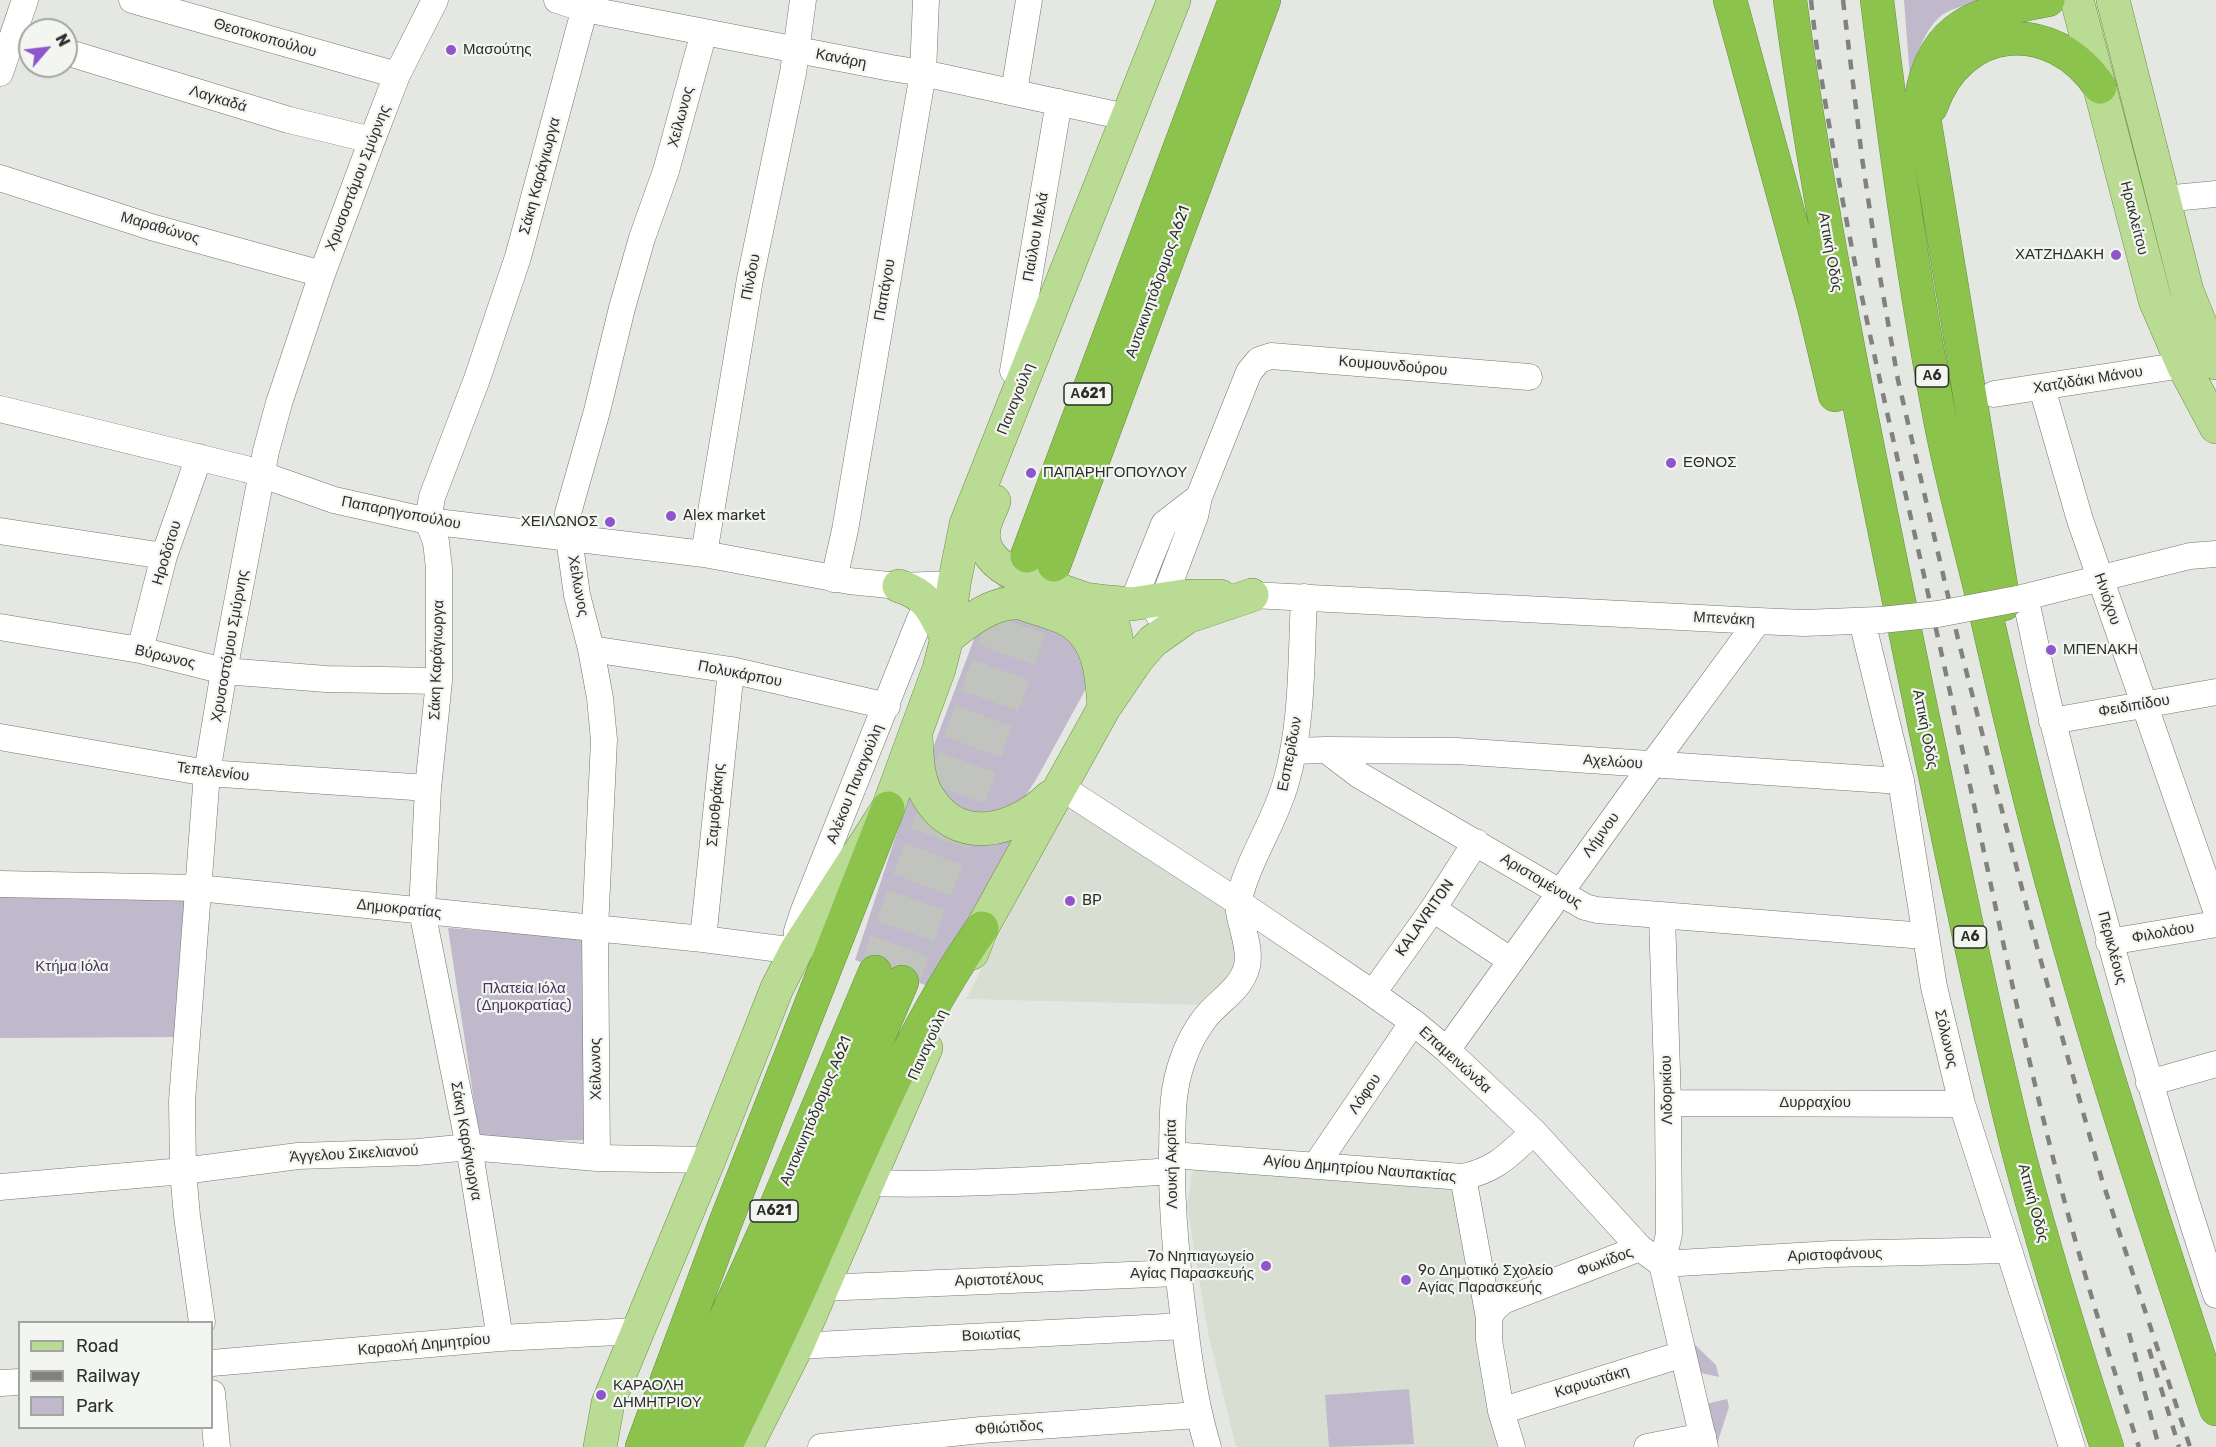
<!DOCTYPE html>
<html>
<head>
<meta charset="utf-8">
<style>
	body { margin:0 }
	#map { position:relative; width:2216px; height:1447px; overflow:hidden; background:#e5e8e2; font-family:Rubik,sans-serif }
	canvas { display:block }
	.legend { position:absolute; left:18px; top:1321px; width:195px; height:108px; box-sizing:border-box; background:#f2f5f0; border:2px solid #a3a5a2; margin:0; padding:8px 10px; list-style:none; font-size:18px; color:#2d2e2c }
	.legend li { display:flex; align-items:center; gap:12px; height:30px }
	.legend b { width:30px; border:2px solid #a3a5a2 }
	.north { position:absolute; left:18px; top:18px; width:60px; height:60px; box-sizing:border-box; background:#f2f5f0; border:2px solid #a3a5a2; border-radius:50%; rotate:62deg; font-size:16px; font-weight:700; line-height:24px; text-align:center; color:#2d2e2c }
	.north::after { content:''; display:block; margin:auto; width:21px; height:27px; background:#8f55cc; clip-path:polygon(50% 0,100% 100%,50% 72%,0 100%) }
</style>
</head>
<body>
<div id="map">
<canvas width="2216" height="1447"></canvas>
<ul class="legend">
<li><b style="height:8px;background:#b9db94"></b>Road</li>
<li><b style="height:8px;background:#81827f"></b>Railway</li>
<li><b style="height:16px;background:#c0b8cb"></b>Park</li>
</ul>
<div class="north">N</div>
</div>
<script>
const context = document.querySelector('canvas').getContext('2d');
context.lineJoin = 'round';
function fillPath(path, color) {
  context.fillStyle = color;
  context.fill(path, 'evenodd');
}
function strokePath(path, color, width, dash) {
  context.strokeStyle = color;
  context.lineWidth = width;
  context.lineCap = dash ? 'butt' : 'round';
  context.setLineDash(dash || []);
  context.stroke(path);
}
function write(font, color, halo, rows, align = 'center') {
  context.font = font + ' Rubik,sans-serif';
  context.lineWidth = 4.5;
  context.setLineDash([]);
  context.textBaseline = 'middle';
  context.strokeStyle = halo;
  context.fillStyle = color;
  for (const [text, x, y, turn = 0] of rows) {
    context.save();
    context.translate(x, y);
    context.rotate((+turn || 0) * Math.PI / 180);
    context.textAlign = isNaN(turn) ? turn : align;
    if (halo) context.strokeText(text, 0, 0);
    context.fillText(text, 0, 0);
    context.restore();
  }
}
fillPath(new Path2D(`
	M1070 797 1236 898 1244 961 1208 1005 966 999Z
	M1202 1166 1452 1184 1480 1323 1497 1447H1236L1208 1333 1187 1205 1192 1172Z`), '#d8dfd2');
fillPath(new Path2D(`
	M1904 0H1980L1988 1C1973 4 1955 6 1942 15 1925 28 1914 59 1910 79Z
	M1008 616 1073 636 1088 685 1037 778 1024 798 1011 809 971 814 945 799 932 764 934 745 976 634Z
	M911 790 1018 837 931 987 855 960Z
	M0 895 185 898 183 1037 0 1038Z
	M448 928 587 938 593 1140 480 1141Z
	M1687 1337 1716 1365 1719 1377 1697 1372Z
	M1409 1389 1414 1444 1329 1447 1325 1395Z
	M1727 1399 1729 1407 1716 1447 1706 1404Z`), '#c0b8cb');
strokePath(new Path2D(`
	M875 972 1019 580
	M902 982 1047 583`), '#c0c3be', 33, [33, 16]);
const minor = new Path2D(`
	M132 0 397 75
	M557 0 585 9 891 68 923 73 1126 117
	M66 52 289 120 372 140
	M0 73 25 0
	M1014 92 1029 0
	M0 178 151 227 322 274
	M2163 199 2216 194
	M1013 371 1059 102
	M2042 388 2080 520 2216 910
	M1994 394 2183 365
	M0 409 246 469 334 500 428 521 704 554 849 581 899 586 954 584
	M0 531 164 556
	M704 554 750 279 793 73 803 0
	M834 579 845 530 923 73 926 0
	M1252 595 1758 621 1804 623 1878 620
	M2025 597C2035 639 2042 681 2053 722 2101 915 2154 1106 2216 1295
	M2017 599 2190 556 2216 554
	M1132 604 1164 524 1199 497
	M1158 614 1195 516 1199 497 1249 372 1259 360 1271 356 1529 377
	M1862 621 1901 781 1934 987 1962 1104 2072 1447
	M0 627 140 650 224 671 326 679 439 681
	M591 649 731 670 887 706
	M140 650 164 556 199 457
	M2052 721 2216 692
	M0 737 207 773 428 788
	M1326 750 1456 751 1901 781
	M1293 751 1326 750 1359 775 1585 907 1597 910 1925 936
	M1061 787 1238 902 1365 988 1413 1022 1447 1050 1534 1132 1640 1248 1662 1264 1705 1447
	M0 884 198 888 703 939 796 951 797 931 804 910 920 619
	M1433 909 1510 960
	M703 939 731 670
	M2109 942 2216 924
	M1373 993 1433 909 1476 842
	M1447 1050 1652 765 1758 621
	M2149 1083 2216 1064
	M1668 1103 1962 1104
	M1172 1155 1463 1177C1498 1169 1508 1155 1534 1132
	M597 1158 595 929 604 740 600 698 591 649 577 595 569 538 568 513 597 411 622 308 642 238 666 171 704 32
	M1316 1165 1413 1022
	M1463 1177 1489 1318
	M866 1183C968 1186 1070 1178 1172 1171
	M0 1187 183 1171 298 1156 418 1152 469 1147 597 1158 709 1160
	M1662 1264 1669 1234 1668 1103 1662 916
	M1662 1264 1832 1254 2009 1250
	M821 1288 1177 1273
	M202 1322 187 1216 183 1171 182 1101 207 773 224 671 266 451 279 403 322 274 372 140 397 75 435 0
	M500 1338 469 1147 422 911 428 788 439 681V568L436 542 428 521 432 497 477 379 518 257 587 0
	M797 1346 1185 1326
	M212 1363 500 1338 637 1331
	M0 1383 20 1382
	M212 1393 217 1447
	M1501 1411 1683 1354
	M821 1447 981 1430 1198 1415
	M1208 1447C1196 1408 1190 1368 1185 1327 1177 1269 1171 1211 1172 1151 1173 1119 1171 1094 1182 1062 1187 1047 1195 1031 1205 1018 1219 1000 1241 990 1247 966 1252 944 1235 915 1239 899 1249 858 1275 822 1286 782 1303 723 1301 658 1304 597
	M1512 1447 1501 1411 1489 1340V1318L1494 1309 1503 1301 1640 1248
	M1647 1447 1703 1436`);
const major = new Path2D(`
	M2077 0 2155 300 2183 365 2216 427
	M2113 0 2187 291 2216 363
	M994 501C991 510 985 520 984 529 980 550 997 566 1015 574L1085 599 1109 602 1132 604 1183 596H1220
	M899 586C929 595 934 612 947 638
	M1085 599 1109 612C1120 642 1120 658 1110 689
	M947 638C968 621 993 601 1021 603 1036 609 1061 614 1073 623 1101 643 1102 677 1104 708
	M916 736C917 756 917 777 927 795 957 847 1014 832 1050 797
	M972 953 982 928 1104 708 1138 658 1153 641 1187 617 1252 595
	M600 1447 608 1403 709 1160 777 988 796 951 888 808 939 669 947 638 954 584 966 524 1174 0
	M746 1447 797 1346 926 1048`);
const highway = new Path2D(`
	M1730 0 1814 307 1835 395
	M1790 0C1823 241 1874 479 1923 718 1954 864 1983 1010 2019 1154 2045 1253 2075 1350 2107 1447
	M1877 0C1894 140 1913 280 1940 419 1951 478 1968 537 1982 596 2005 698 2029 800 2057 901 2103 1072 2161 1241 2216 1409
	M1931 107C1960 23 2052 16 2100 87
	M1027 556 1235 0
	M1054 565 1264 0
	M2004 604 1921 99C1933 21 1981 13 2048 0
	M642 1447 726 1221 888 808
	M667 1447 774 1211 875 972
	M697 1447 751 1323 799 1222 902 982
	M725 1447C758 1380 790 1313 820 1244 868 1135 913 1026 982 928`);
strokePath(minor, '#737671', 27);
strokePath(major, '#6a8f41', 34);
strokePath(highway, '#6a8f41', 34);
strokePath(minor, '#fff', 26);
strokePath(major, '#b9db94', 33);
strokePath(highway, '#8bc34d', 33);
strokePath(new Path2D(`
	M1811 0C1817 57 1827 113 1837 170 1865 324 1902 476 1936 629 1975 801 2007 975 2050 1146 2076 1248 2106 1348 2139 1447
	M1843 0 1862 158 1879 271 1898 380 1958 639 2037 947 2102 1180 2190 1447
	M2129 1333 2159 1447
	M2149 1349 2179 1447`), '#81827f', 4.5, [10, 10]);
const minorBridge = new Path2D(`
	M1881 620 1938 614 2017 599`);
strokePath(minorBridge, '#737671', 27, []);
strokePath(minorBridge, '#fff', 26);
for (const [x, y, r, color] of [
	[451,50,6,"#8f55cc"],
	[2116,255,6,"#8f55cc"],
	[1671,463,6,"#8f55cc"],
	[1031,473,6,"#8f55cc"],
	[671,516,6,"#8f55cc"],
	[610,522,6,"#8f55cc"],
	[2051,650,6,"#8f55cc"],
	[1070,901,6,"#8f55cc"],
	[1266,1266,6,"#8f55cc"],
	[1406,1280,6,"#8f55cc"],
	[601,1395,6,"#8f55cc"]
]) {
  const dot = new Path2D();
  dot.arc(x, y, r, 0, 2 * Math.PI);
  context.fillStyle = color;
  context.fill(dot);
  strokePath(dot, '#f2f5f0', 2);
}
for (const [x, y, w] of [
	[1932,376,33],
	[1088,394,48],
	[1970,937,33],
	[774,1211,48]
]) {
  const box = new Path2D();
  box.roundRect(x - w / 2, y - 11, w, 22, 4.5);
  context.fillStyle = '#f2f5f0';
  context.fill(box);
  strokePath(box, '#2d2e2c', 1.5);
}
write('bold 14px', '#2d2e2c', null, [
	["Α6",1932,376],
	["Α621",1088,394],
	["Α6",1970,937],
	["Α621",774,1211]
]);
write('15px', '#2d2e2c', '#f2f5f0', [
	["Θεοτοκοπούλου",265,38,16],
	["Κανάρη",841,59,11],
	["Λαγκαδά",218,99,17],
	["Χείλωνος",681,117,-75],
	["Σάκη Καράγιωργα",540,176,-75],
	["Χρυσοστόμου Σμύρνης",358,178,-69],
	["Ηρακλείτου",2134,218,76],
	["Μαραθώνος",160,228,16],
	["Παύλου Μελά",1036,237,-80],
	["Αττική Οδός",1830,252,80],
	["Πίνδου",751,277,-79],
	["Αυτοκινητόδρομος Α621",1158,282,-70],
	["Παπάγου",885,290,-80],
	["Κουμουνδούρου",1393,366,5],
	["Χατζιδάκι Μάνου",2088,380,-9],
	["Παναγούλη",1016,399,-68],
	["Παπαρηγοπούλου",401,513,11],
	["Ηροδότου",167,553,-73],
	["Χείλωνος",578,586,80],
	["Ηνιόχου",2107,599,71],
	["Μπενάκη",1724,619,3],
	["Χρυσοστόμου Σμύρνης",230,646,-80],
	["Βύρωνος",165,657,13],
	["Σάκη Καράγιωργα",437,660,-88],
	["Πολυκάρπου",740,674,11],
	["Φειδιπίδου",2134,706,-10],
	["Αττική Οδός",1925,729,79],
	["Εσπερίδων",1290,754,-79],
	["Αχελώου",1613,762,4],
	["Τεπελενίου",213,772,7],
	["Αλέκου Παναγούλη",855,784,-68],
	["Σαμοθράκης",716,805,-85],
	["Λήμνου",1601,835,-54],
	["Αριστομένους",1541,881,31],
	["Δημοκρατίας",399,909,6],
	["KALAVRITON",1425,918,-55],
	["Φιλολάου",2163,933,-10],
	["Περικλέους",2112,948,75],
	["Σόλωνος",1946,1039,77],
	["Παναγούλη",928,1045,-66],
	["Επαμεινώνδα",1455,1060,42],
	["Χείλωνος",596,1069,-91],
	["Λιδορικίου",1667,1090,-91],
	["Λόφου",1365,1094,-56],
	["Δυρραχίου",1815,1103],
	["Αυτοκινητόδρομος Α621",816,1111,-67],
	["Σάκη Καράγιωργα",466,1141,80],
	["Άγγελου Σικελιανού",354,1154,-3],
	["Λουκή Ακρίτα",1172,1164,-91],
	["Αγίου Δημητρίου Ναυπακτίας",1360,1169,5],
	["Αττική Οδός",2033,1203,75],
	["Αριστοφάνους",1835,1255,-2],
	["Φωκίδος",1605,1262,-21],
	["Αριστοτέλους",999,1280,-2],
	["Βοιωτίας",991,1335,-3],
	["Καραολή Δημητρίου",424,1345,-5],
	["Καρυωτάκη",1592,1382,-17],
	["Φθιώτιδος",1009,1428,-4]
]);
write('15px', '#2d2e2c', '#f2f5f0', [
	["Μασούτης",463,50],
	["ΧΑΤΖΗΔΑΚΗ",2104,255,"right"],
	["ΕΘΝΟΣ",1683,463],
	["ΠΑΠΑΡΗΓΟΠΟΥΛΟΥ",1043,473],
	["Alex market",683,516],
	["ΧΕΙΛΩΝΟΣ",598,522,"right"],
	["ΜΠΕΝΑΚΗ",2063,650],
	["BP",1082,901],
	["7ο Νηπιαγωγείο",1254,1257,"right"],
	["Αγίας Παρασκευής",1254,1274,"right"],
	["9ο Δημοτικό Σχολείο",1418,1271],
	["Αγίας Παρασκευής",1418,1288],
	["ΚΑΡΑΟΛΗ",613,1386],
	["ΔΗΜΗΤΡΙΟΥ",613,1403]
], 'left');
write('15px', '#46345c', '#f2f5f0', [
	["Κτήμα Ιόλα",72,967],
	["Πλατεία Ιόλα",524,989],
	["(Δημοκρατίας)",524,1006]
]);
</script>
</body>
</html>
